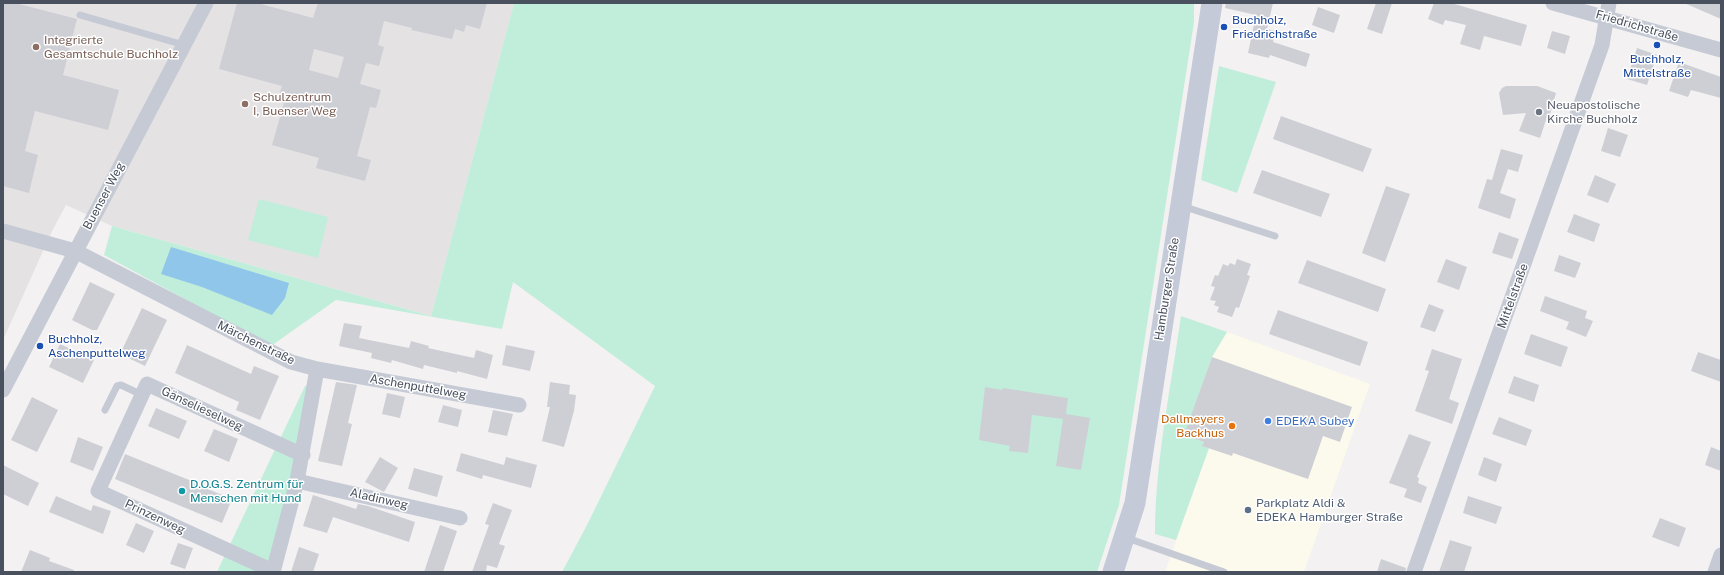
<!DOCTYPE html>
<html>
<head>
<meta charset="utf-8">
<style>
	body { margin:0 }
	#map { position:relative; width:1724px; height:575px; overflow:hidden; background:#f3f1f1; font-family:"Public Sans",sans-serif }
	canvas { display:block }
	.frame { position:absolute; inset:0; border:4px solid #49505e; pointer-events:none }
</style>
</head>
<body>
<div id="map">
<canvas width="1724" height="575"></canvas>
<div class="frame"></div>
</div>
<script>
const context = document.querySelector('canvas').getContext('2d');
context.lineJoin = 'round';
function fillPath(path, color) {
  context.fillStyle = color;
  context.fill(path, 'evenodd');
}
function strokePath(path, color, width, dash) {
  context.strokeStyle = color;
  context.lineWidth = width;
  context.lineCap = dash ? 'butt' : 'round';
  context.setLineDash(dash || []);
  context.stroke(path);
}
function write(font, color, halo, rows, align = 'center') {
  context.font = font + ' "Public Sans",sans-serif';
  context.lineWidth = 3;
  context.setLineDash([]);
  context.textBaseline = 'middle';
  context.strokeStyle = halo;
  context.fillStyle = color;
  for (const [text, x, y, turn = 0] of rows) {
    context.save();
    context.translate(x, y);
    context.rotate((+turn || 0) * Math.PI / 180);
    context.textAlign = isNaN(turn) ? turn : align;
    if (halo) context.strokeText(text, 0, 0);
    context.fillText(text, 0, 0);
    context.restore();
  }
}
fillPath(new Path2D(`
	M1227 332 1370 384 1304 572H1165L1209 448 1203 446 1204 442 1184 435 1212 357Z`), '#fcfaec');
fillPath(new Path2D(`
	M3 3H514L431 316 112 226 66 205 52 231 3 340Z`), '#e4e2e3');
fillPath(new Path2D(`
	M514 3H1194V22L1119 505 1097 572H562L587 525 655 386 513 282 502 329 336 300 271 346 104 255 112 226 431 316Z
	M1219 66 1276 82 1237 193 1201 180Z
	M259 199 328 217 318 258 248 240Z
	M1181 316 1227 332 1212 357 1185 435 1204 442 1203 446 1209 448 1176 540 1155 534C1155 462 1171 387 1181 316Z
	M305 386 314 387 273 572H217Z`), '#c1eedb');
fillPath(new Path2D(`
	M171 247 289 283 285 298 272 315 202 287 161 274Z`), '#90c6ea');
fillPath(new Path2D(`
	M3 3H15L77 19 63 75 119 90 108 130 35 111 25 151 38 155 29 193 3 186Z
	M237 3H257L313 18 318 3H487L480 29 466 25 464 32 455 29 452 39 411 30 412 28 384 21 378 45 384 47 379 66 366 63 360 84 381 90 376 108 370 107 357 156 371 160 365 181 316 168 319 158 272 145 284 103 277 101 282 86 219 69ZM314 49 344 57 338 78 309 70Z
	M1226 3H1273L1267 29 1276 31 1273 42 1310 54 1306 67 1270 55 1269 58 1248 53 1256 15 1225 8Z
	M1376 3H1392L1382 34 1367 29Z
	M1434 3H1451L1527 25 1521 46 1484 36 1480 50 1460 44 1466 25 1445 20 1443 25 1428 19Z
	M1684 3H1721V19Z
	M1318 7 1340 15 1334 33 1312 25Z
	M1552 31 1570 36 1565 54 1547 48Z
	M1637 48 1657 55 1647 85 1627 79Z
	M1679 62 1721 77V98L1691 90 1688 97 1669 91Z
	M1506 86H1537L1556 93 1549 118 1547 117 1540 138 1519 131 1526 113 1503 115 1499 93 1502 88Z
	M1281 116 1372 149 1363 172 1273 139Z
	M1608 128 1628 135 1620 157 1601 151Z
	M1501 149 1523 155 1518 172 1508 169 1500 193 1516 199 1510 219 1478 208 1487 179 1492 180Z
	M1262 170 1330 194 1321 217 1253 193Z
	M1595 175 1616 184 1608 203 1587 195Z
	M1386 186 1410 194 1385 262 1362 253Z
	M1574 214 1600 224 1594 242 1567 232Z
	M1499 232 1519 239 1512 259 1492 253Z
	M1559 255 1581 263 1575 278 1554 271Z
	M1237 259 1251 264 1247 275 1250 276 1239 308 1236 307 1232 317 1217 312 1219 307 1214 305 1216 301 1210 300 1215 287 1211 286 1215 275 1218 276 1223 264 1228 266 1230 263 1235 265Z
	M1446 259 1467 267 1459 290 1437 282Z
	M1307 260 1386 289 1378 312 1298 283Z
	M90 282 115 294 97 330H92L72 320Z
	M1545 296 1587 311 1585 318 1593 321 1586 337 1566 329 1569 322 1540 311Z
	M1429 304 1444 310 1435 332 1420 327Z
	M142 308 167 320 145 366 120 354Z
	M1278 310 1368 342 1360 366 1269 334Z
	M344 323 362 326 359 338 409 348 411 341 429 346 428 348 474 358 476 350 493 355 487 379 457 371V373L424 365 423 369 392 360 391 363 371 358 372 353 339 346Z
	M1531 334 1568 347 1561 367 1524 354Z
	M60 344 94 360 83 383 49 367Z
	M187 345 251 374 254 366 279 376 260 420 236 410 239 402 175 373Z
	M506 345 535 351 530 371 502 365Z
	M1432 349 1462 359 1449 399 1459 403 1452 424 1415 411 1429 371 1425 370Z
	M1698 352 1721 360V382L1691 371Z
	M1212 357 1352 407 1340 442 1323 436 1308 479 1233 453 1232 456 1202 446 1204 442 1184 435Z
	M1514 376 1539 385 1534 402 1508 393Z
	M336 382 357 385 348 423 352 424 342 466 318 461Z
	M550 382 570 385 569 394 576 395 574 411 564 447 542 441 550 407H547Z
	M985 387 1002 390 1003 388 1068 398 1066 414 1090 418 1081 470 1056 466 1063 419 1032 415 1028 453 1009 451 1010 446 979 440Z
	M387 393 405 397 400 418 382 414Z
	M32 397 58 410 37 452 11 440Z
	M443 405 462 410 458 427 438 422Z
	M156 408 187 421 179 439 148 426Z
	M493 410 513 414 507 436 488 432Z
	M1499 417 1532 430 1526 446 1492 434Z
	M214 429 238 439 229 462 204 451Z
	M1409 434 1431 442 1417 477 1419 478 1418 483 1427 487 1421 503 1404 497 1407 489 1389 483Z
	M78 437 103 447 93 471 70 462Z
	M1711 447 1721 451V471L1705 465Z
	M461 453 504 465 506 457 537 465 531 488 483 475 482 479 456 471Z
	M125 454 194 482 193 483 232 499 222 523 115 479Z
	M380 457 398 468 384 492 365 482Z
	M1484 457 1502 464 1496 482 1478 475Z
	M3 465 39 483 28 506 3 494Z
	M414 468 443 476 437 497 408 489Z
	M313 495 356 509 358 504 368 506 415 522 409 542 333 517 327 533 303 526Z
	M56 496 91 511 93 505 111 511 103 534 49 512Z
	M1468 496 1502 507 1496 524 1463 513Z
	M493 503 512 510 499 544 505 546 497 568 487 565 486 572H472L489 525 485 524Z
	M1660 518 1686 528 1679 547 1652 537Z
	M136 523 154 531 144 553 126 545Z
	M440 525 457 531 443 572H424Z
	M1450 540 1472 547 1464 572H1439Z
	M178 543 193 548 185 569 170 564Z
	M299 547 319 554 313 572H291Z
	M30 550 50 558 49 561 74 570V572H21Z
	M1381 559 1406 568 1405 572H1377Z`), '#cecfd5');
strokePath(new Path2D(`
	M80 15 184 45
	M1182 206 1275 236
	M105 410 117 386 121 385 142 395
	M1127 538 1224 572`), '#c5cad5', 7);
strokePath(new Path2D(`
	M1553 3 1721 50
	M3 231 75 251 291 362 317 369 519 405
	M3 390 206 3
	M297 481 460 518
	M273 571 98 491 147 384 303 455
	M273 572 297 481 317 369
	M1414 572 1602 45 1609 3
	M1715 572 1721 555`), '#c5cad5', 15);
strokePath(new Path2D(`
	M1113 572 1135 503 1212 3`), '#c4cad8', 21);
for (const [x, y, r, color] of [
	[1224,27,4,"#1a4fb4"],
	[1657,45,4,"#1a4fb4"],
	[36,47,4,"#8d6e63"],
	[245,104,4,"#8d6e63"],
	[1539,112,4,"#6b7280"],
	[40,346,4,"#1a4fb4"],
	[1268,421,4,"#3f7fe0"],
	[1232,426,4,"#e8710a"],
	[182,491,4,"#0f9aa8"],
	[1248,510,4,"#5c6f8a"]
]) {
  const dot = new Path2D();
  dot.arc(x, y, r, 0, 2 * Math.PI);
  context.fillStyle = color;
  context.fill(dot);
  strokePath(dot, '#fff', 1.5);
}
write('12px', '#164399', '#fff', [
	["Buchholz,",1232,20],
	["Friedrichstraße",1232,34],
	["Buchholz,",1657,59,"center"],
	["Mittelstraße",1657,73,"center"],
	["Buchholz,",48,339],
	["Aschenputtelweg",48,353]
], 'left');
write('12px', '#49505e', '#fff', [
	["Friedrichstraße",1637,26,16],
	["Buenser Weg",104,196,-62],
	["Hamburger Straße",1167,289,-81],
	["Mittelstraße",1513,296,-70],
	["Märchenstraße",256,343,26],
	["Aschenputtelweg",418,387,10],
	["Gänselieselweg",202,409,25],
	["Aladinweg",379,499,13],
	["Prinzenweg",155,517,25]
]);
write('12px', '#785e54', '#fff', [
	["Integrierte",44,40],
	["Gesamtschule Buchholz",44,54],
	["Schulzentrum",253,97],
	["I, Buenser Weg",253,111]
], 'left');
write('12px', '#5b616d', '#fff', [
	["Neuapostolische",1547,105],
	["Kirche Buchholz",1547,119]
], 'left');
write('12px', '#c56008', '#fff', [
	["Dallmeyers",1224,419],
	["Backhus",1224,433]
], 'right');
write('12px', '#366cbe', '#fff', [
	["EDEKA Subey",1276,421]
], 'left');
write('12px', '#0d838f', '#fff', [
	["D.O.G.S. Zentrum für",190,484],
	["Menschen mit Hund",190,498]
], 'left');
write('12px', '#4e5e75', '#fff', [
	["Parkplatz Aldi &",1256,503],
	["EDEKA Hamburger Straße",1256,517]
], 'left');
</script>
</body>
</html>
